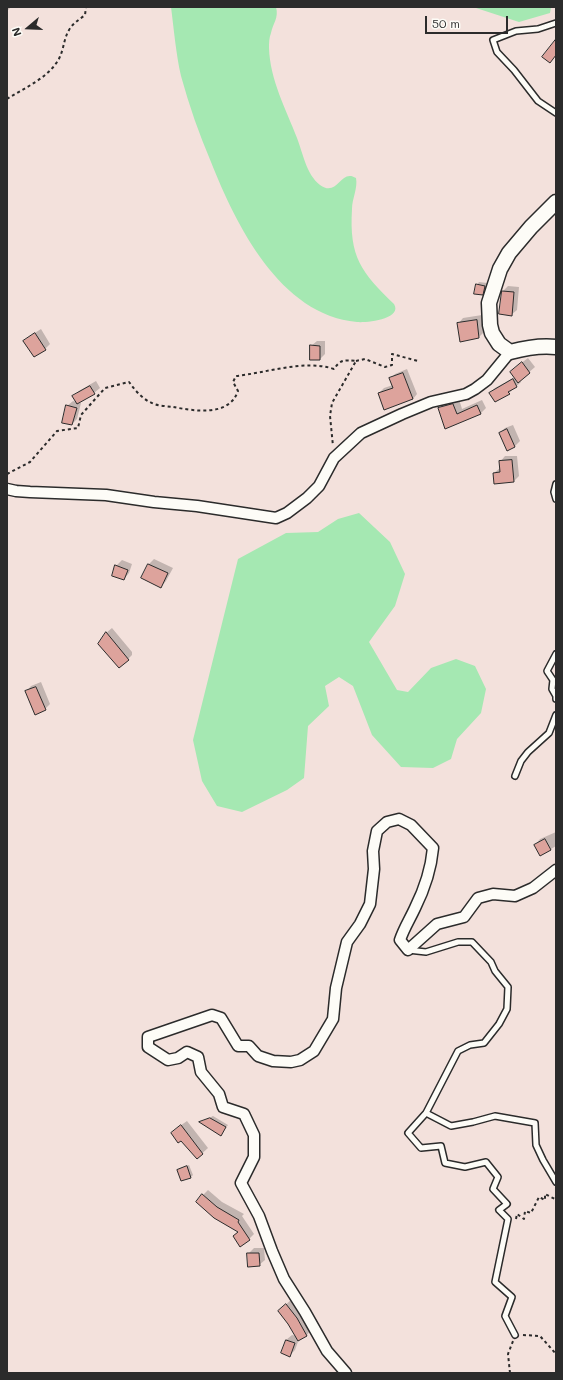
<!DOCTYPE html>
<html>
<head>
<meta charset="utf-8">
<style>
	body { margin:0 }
	#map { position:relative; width:563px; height:1380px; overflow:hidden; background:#f3e1dc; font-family:Mali,sans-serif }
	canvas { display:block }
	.frame { position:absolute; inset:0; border:8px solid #2b2b2b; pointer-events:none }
	.north { position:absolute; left:8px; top:8px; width:40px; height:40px; -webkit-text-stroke:3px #fdfcf7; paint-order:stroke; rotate:251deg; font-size:11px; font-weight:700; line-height:16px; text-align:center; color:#2b2b2b }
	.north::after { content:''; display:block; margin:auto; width:14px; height:18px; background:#2b2b2b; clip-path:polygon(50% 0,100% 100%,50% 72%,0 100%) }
	.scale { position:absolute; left:425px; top:16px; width:83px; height:18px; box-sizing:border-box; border:2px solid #2b2b2b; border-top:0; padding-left:5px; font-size:12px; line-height:14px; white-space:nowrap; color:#2b2b2b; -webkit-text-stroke:3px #fdfcf7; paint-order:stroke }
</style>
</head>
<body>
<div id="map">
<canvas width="563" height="1380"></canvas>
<div class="frame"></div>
<div class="north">N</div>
<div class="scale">50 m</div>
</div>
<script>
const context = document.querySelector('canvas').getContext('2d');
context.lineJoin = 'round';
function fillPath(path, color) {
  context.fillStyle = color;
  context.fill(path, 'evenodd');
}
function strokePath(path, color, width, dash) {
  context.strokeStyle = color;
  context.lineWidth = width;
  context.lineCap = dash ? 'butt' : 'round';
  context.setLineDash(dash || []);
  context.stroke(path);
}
fillPath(new Path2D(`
	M171 7H276C279 18 273 23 271 33 269 38 269 43 269 48 270 80 286 109 297 138 303 153 306 174 320 185 338 198 340 168 356 178 358 188 352 199 352 209 349 257 361 272 394 304 403 319 366 323 357 322 280 315 236 225 211 162 199 134 189 105 181 76 176 54 174 30 171 7Z
	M473 7H551L550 13 519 22Z
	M359 513 390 542 405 574 395 606 369 642 397 690 408 692 431 668 456 659 475 666 486 689 481 713 457 739 451 759 433 768 401 767 372 735 353 686 339 677 325 686 329 706 308 726 304 778 287 790 242 812 217 806 202 781 193 740 238 559 286 533 318 532 338 519Z`), '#a5e8b2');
fillPath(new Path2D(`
	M7 7H11L7 11Z
	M479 282 487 283 485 292 482 294 477 285Z
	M508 286 519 287 517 310 511 315 503 291Z
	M482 315 484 332 479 337 461 340 458 324 463 318Z
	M41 329 50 344 45 349 24 341 30 336Z
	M317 341H325V354L320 359 311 346Z
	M528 358 535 367 520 380 521 382 509 393 495 401 490 393 495 388 515 377 516 367Z
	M407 369 417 394 413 399 379 393 384 388 393 385 391 378 395 374Z
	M96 381 100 388 94 393 78 402 81 403 77 419 72 424 67 406 73 401 77 402 74 397 79 391Z
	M459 399 462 409 482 400 486 408 481 413 446 428 439 409 444 403Z
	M513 425 520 441 515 446 500 433 505 428Z
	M505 456H517L519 476 514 481 494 473 500 468V462Z
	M154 559 173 568 166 581 161 587 143 578 149 564Z
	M122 560 132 564 129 573 124 579 116 566Z
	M112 628 132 652V655L127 660 106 633Z
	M41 682 50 704 45 709 26 692 31 686Z
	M556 832V846L541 855 535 845 540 839Z
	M213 1116 228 1125 221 1134 201 1122Z
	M187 1121 208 1148 197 1158 181 1140 177 1128Z
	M189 1165 193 1175 191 1177 178 1170 180 1168Z
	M208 1190 222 1202 244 1214 242 1216 254 1234 249 1239 234 1236 239 1231 203 1195Z
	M254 1248H264L265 1260 259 1265 248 1254Z
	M291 1300 311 1330 306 1336 299 1339 295 1350 290 1355 282 1353 286 1340 292 1335 296 1336 284 1306Z`), '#0003');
const building = new Path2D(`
	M556 39V55L550 63 542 57Z
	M476 284 485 286 483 295 474 294Z
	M502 291 514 292 512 316 499 314Z
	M477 320 479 338 460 342 457 323Z
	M35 333 46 350 34 357 23 341Z
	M310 345 320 346V360H310Z
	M522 362 530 373 518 383 510 372Z
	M403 373 413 399 384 410 378 393 393 388 389 378Z
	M513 379 517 387 508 392 510 394 495 402 489 393Z
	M90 386 95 394 77 404 72 396Z
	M453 404 457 414 477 405 481 414 445 429 438 408Z
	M66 405 77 408 72 425 62 423Z
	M507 429 515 447 507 451 499 433Z
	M512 460 514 482 494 484 493 473 500 472 499 461Z
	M148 564 168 573 161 588 141 578Z
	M115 565 128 570 124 580 112 576Z
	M106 632 129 660 119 668 98 644Z
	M36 687 46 710 35 715 25 691Z
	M545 839 551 850 540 856 534 845Z
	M210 1118 226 1127 221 1136 199 1122Z
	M181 1125 203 1154 197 1159 181 1141 178 1143 171 1133Z
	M187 1166 191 1178 181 1181 177 1170Z
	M202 1194 217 1207 239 1220 238 1222 250 1240 240 1247 233 1236 238 1232 214 1218 196 1202Z
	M247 1253H259L260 1266 248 1267Z
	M286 1304 297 1318 307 1336 298 1341 288 1324 278 1311Z
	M286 1340 295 1343 290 1357 281 1353Z`);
fillPath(building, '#dda39c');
strokePath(building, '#2b2b2b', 1);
const service = new Path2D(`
	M556 23 538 29 516 31 493 40 497 52 514 70 538 101 556 113
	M556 484 554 492 556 499
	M556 654 547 671 553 680 552 689 556 696V699
	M515 776 521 761 528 752 549 733 556 715
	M408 950 426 952 458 942H472L491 962 495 971 508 987 507 1009 499 1024 484 1043 470 1045 458 1051 426 1113 408 1133 421 1148 441 1146 445 1163 465 1167 486 1162 498 1177 493 1189 507 1204 499 1210 508 1219 495 1282 512 1297 505 1316 515 1335
	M426 1113 451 1126 473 1122 495 1116 535 1123 536 1145 543 1160 556 1182`);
const minor = new Path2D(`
	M7 489 16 491 30 492 106 495 154 502 197 506 276 518 287 513 307 498 319 486 334 458 361 433 402 414 431 402 466 394 475 389 487 380 510 352
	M346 1373 327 1351 305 1312 284 1279 272 1251 259 1216 241 1183 254 1157V1135L244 1114 223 1107 219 1094 201 1072 198 1057 187 1052 178 1058 168 1060 148 1047V1037L212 1015 221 1018 238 1046H249L258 1056 273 1061 291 1062 300 1060 314 1051 333 1019 336 988 347 942 360 924 370 904 374 869 373 851 377 831 387 822 399 819 411 825 433 848C431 870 425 888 415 908 410 919 404 928 400 940L408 950 437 924 464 917 478 898 493 894 515 896 533 888 556 870`);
const secondary = new Path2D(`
	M556 202 531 227 509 253 500 269 489 303 490 325 492 333 499 344 510 352C525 348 540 345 556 347`);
strokePath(service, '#2b2b2b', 8);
strokePath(minor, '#2b2b2b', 13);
strokePath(secondary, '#2b2b2b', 17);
strokePath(new Path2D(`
	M7 99C24 88 46 79 57 62 64 52 63 40 69 30 73 23 79 20 85 15L86 7
	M356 361 365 359 385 367 392 365V354L418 361
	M7 474 30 462 57 431 78 428 81 415 105 388 129 382C135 390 142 399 152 403 157 406 166 406 173 407 195 411 229 417 238 391L233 382 236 376C266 373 305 359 334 369 341 359 344 360 356 361L332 403 330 416 333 446
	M516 1219 517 1214 524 1219 525 1211 531 1213 539 1197 545 1200V1194L555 1199 556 1198
	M523 1335 540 1336 556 1354
	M510 1373 508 1354 513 1341`), '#2b2b2b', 2, [3, 3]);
strokePath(service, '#fdfcf7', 5);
strokePath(minor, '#fdfcf7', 10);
strokePath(secondary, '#fdfcf7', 14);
</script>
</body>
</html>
